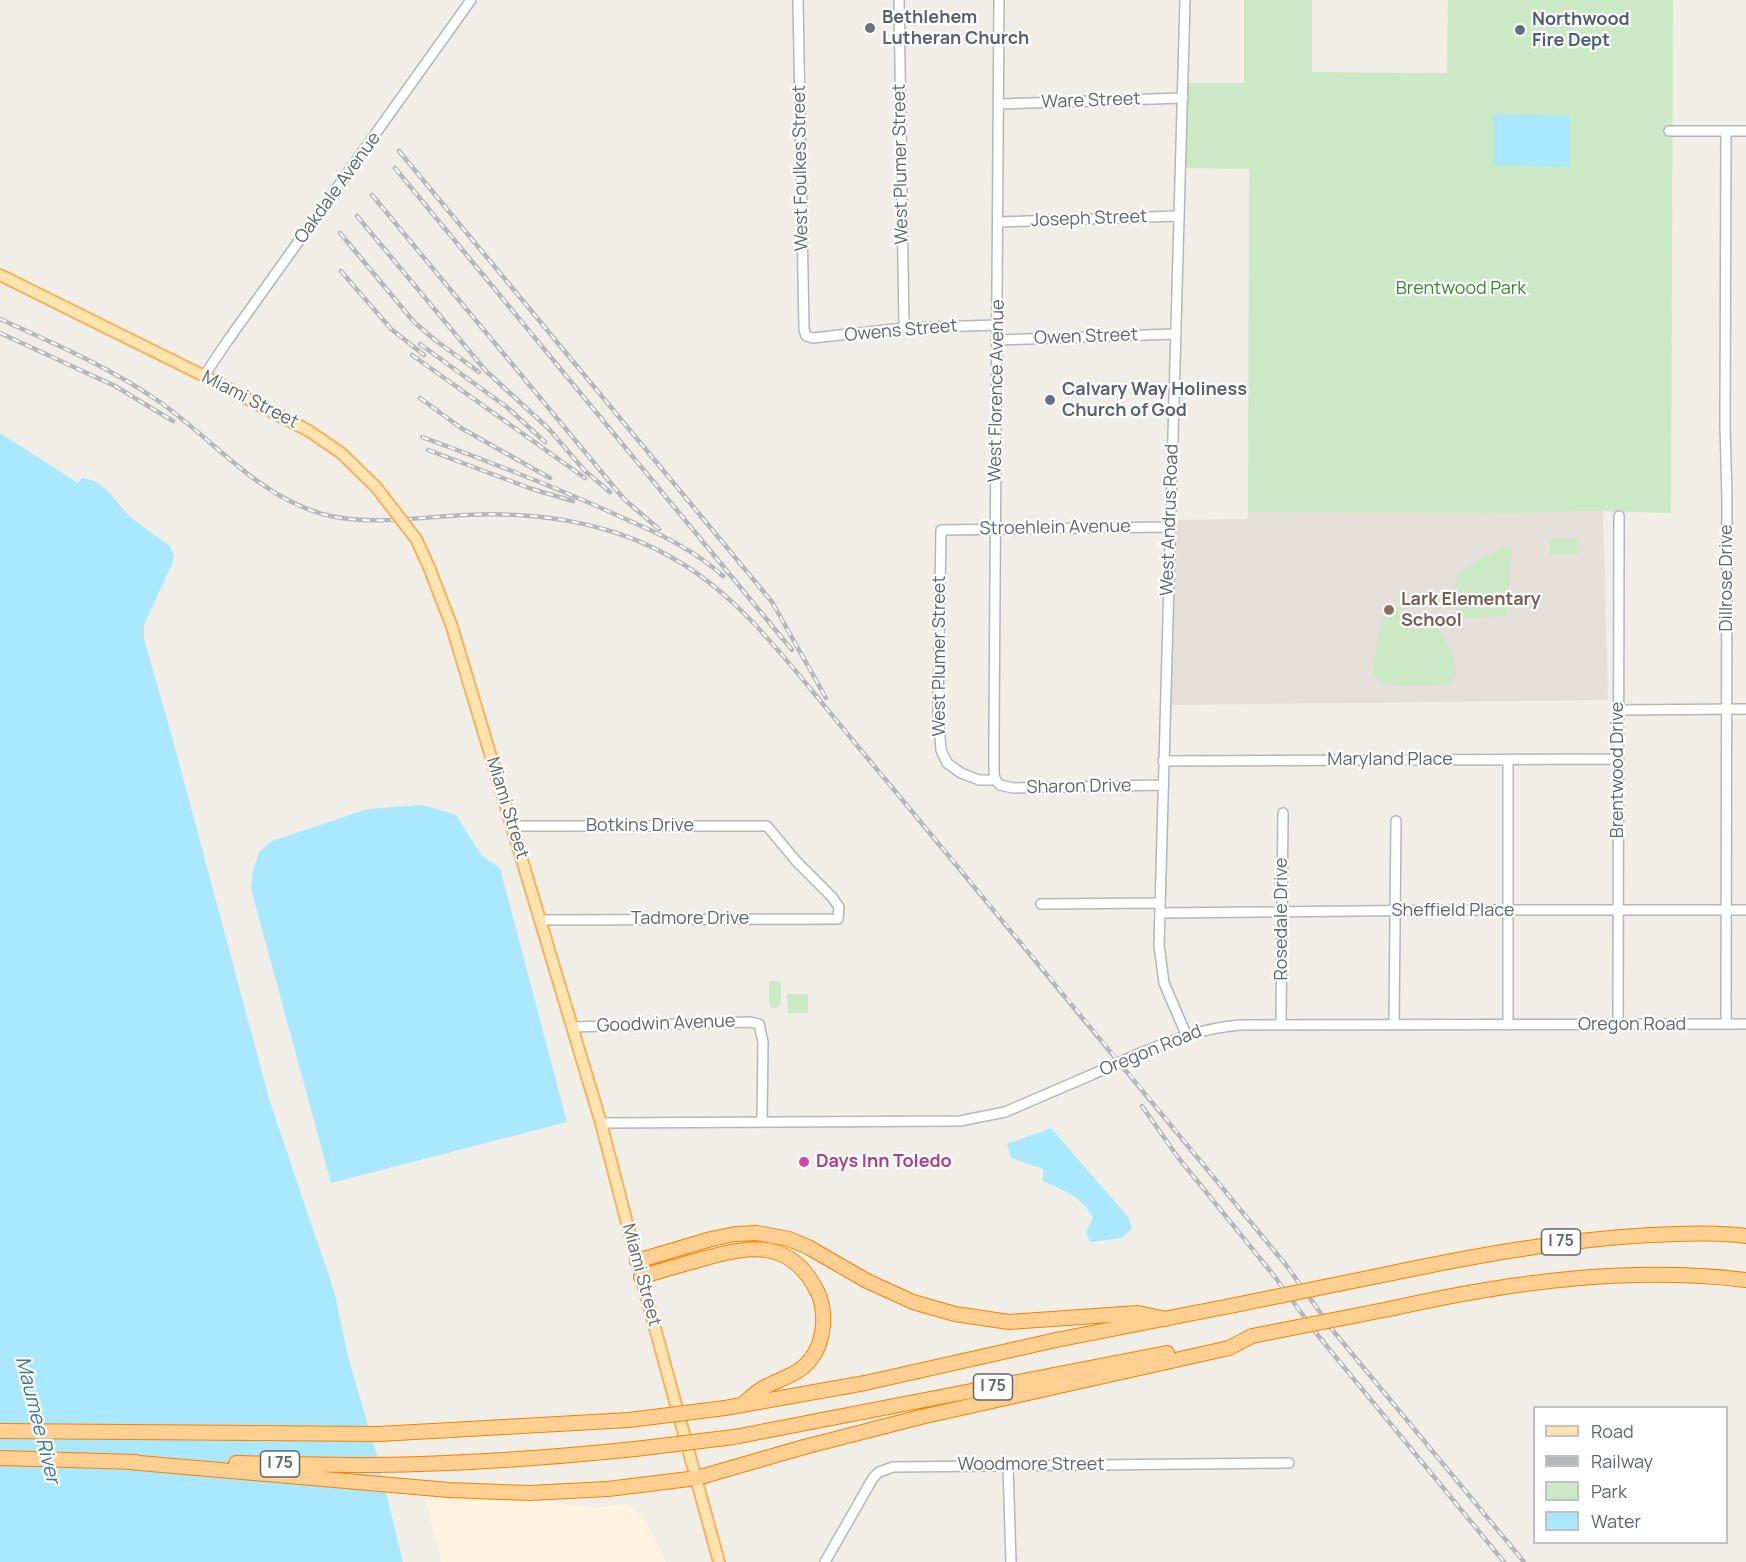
<!DOCTYPE html>
<html>
<head>
<meta charset="utf-8">
<style>
	body { margin:0 }
	#map { position:relative; width:1746px; height:1562px; overflow:hidden; background:#f1eee8; font-family:Manrope,sans-serif }
	canvas { display:block }
	.legend { position:absolute; left:1533px; top:1406px; width:195px; height:138px; box-sizing:border-box; background:#fff; border:2px solid #bfc1c3; margin:0; padding:8px 10px; list-style:none; font-size:18px; color:#5f6568 }
	.legend li { display:flex; align-items:center; gap:12px; height:30px }
	.legend b { width:30px; border:2px solid #bfc1c3 }
</style>
</head>
<body>
<div id="map">
<canvas width="1746" height="1562"></canvas>
<ul class="legend">
<li><b style="height:8px;background:#ffe4af"></b>Road</li>
<li><b style="height:8px;background:#b6b7b8"></b>Railway</li>
<li><b style="height:16px;background:#cae9c4"></b>Park</li>
<li><b style="height:16px;background:#aae8ff"></b>Water</li>
</ul>
</div>
<script>
const context = document.querySelector('canvas').getContext('2d');
context.lineJoin = 'round';
function fillPath(path, color) {
  context.fillStyle = color;
  context.fill(path, 'evenodd');
}
function strokePath(path, color, width, dash) {
  context.strokeStyle = color;
  context.lineWidth = width;
  context.lineCap = dash ? 'butt' : 'round';
  context.setLineDash(dash || []);
  context.stroke(path);
}
function write(font, color, halo, rows, align = 'center') {
  context.font = font + ' Manrope,sans-serif';
  context.lineWidth = 4.5;
  context.setLineDash([]);
  context.textBaseline = 'middle';
  context.strokeStyle = halo;
  context.fillStyle = color;
  for (const [text, x, y, turn = 0] of rows) {
    context.save();
    context.translate(x, y);
    context.rotate((+turn || 0) * Math.PI / 180);
    context.textAlign = isNaN(turn) ? turn : align;
    if (halo) context.strokeText(text, 0, 0);
    context.fillText(text, 0, 0);
    context.restore();
  }
}
fillPath(new Path2D(`
	M424 1493 459 1498 553 1502 594 1508 629 1504 647 1524 666 1562H441Z`), '#fff2df');
fillPath(new Path2D(`
	M1603 511 1608 700 1171 705 1175 520 1247 519 1248 512 1516 513Z`), '#e4dfd9');
fillPath(new Path2D(`
	M1244 0H1312V72L1447 73 1448 0H1673L1671 513 1603 511 1516 513 1248 512 1249 169 1185 168V83H1244Z
	M1577 538 1578 555H1550V539Z
	M1504 547 1511 549 1507 615 1465 619C1450 606 1455 593 1457 575L1481 558Z
	M1385 604C1430 616 1449 627 1456 675L1450 684 1406 686 1381 683 1372 673Z
	M771 981H779L781 984V1004L776 1008H772L769 1005V984Z
	M787 994H808V1013H788Z`), '#cae9c4');
fillPath(new Path2D(`
	M1493 114 1569 116V167L1493 165Z
	M0 433 78 483 82 478 95 481 107 490 130 517 170 546 174 555 173 562 144 625V639L171 733 270 1102 335 1294 348 1357 377 1455 403 1562H0Z
	M422 805 456 815 482 856 500 868 567 1122 331 1183 251 889 253 871 259 852 272 841 367 809Z
	M1051 1128 1128 1217 1132 1229 1121 1238 1090 1242 1086 1232 1093 1218C1083 1197 1063 1190 1043 1181V1169L1011 1158 1007 1144Z`), '#aae8ff');
const minor = new Path2D(`
	M798 0 804 329 806 336 813 338 904 328 997 325
	M899 0 904 328
	M999 0 994 731V773L995 779 1000 785 1013 788 1163 785
	M1185 0 1159 945 1164 983 1186 1034
	M1000 104 1183 98
	M1669 131H1746
	M1726 131 1725 426 1727 500 1726 1024
	M999 222 1178 216
	M997 340 1175 334
	M204 376 226 343 471 0
	M1618 710 1746 709
	M1163 761 1618 759
	M996 780H979L961 773 947 763 941 750 938 711 941 530 1169 527
	M513 826H767L796 861 832 897 839 907 838 919 541 920
	M1041 904 1160 903
	M1160 913 1455 910H1746
	M1281 1024 1283 813
	M1394 1024 1396 821
	M1508 1025V760
	M1618 1025 1619 516
	M572 1027 750 1022 759 1024 763 1042 762 1122
	M1138 1054C1172 1040 1203 1028 1240 1025L1746 1024
	M601 1123 960 1121 1005 1112 1091 1075
	M1008 1465 1011 1562
	M825 1562 873 1478 879 1472 893 1467 1289 1463`);
const major = new Path2D(`
	M0 275 204 376 309 431 341 453 376 487
	M429 567 452 627 601 1123 641 1277 719 1562`);
const highway = new Path2D(`
	M637 1261 711 1239 735 1234 757 1233 789 1239 808 1247 867 1281 913 1302 955 1314 1009 1322 1138 1313 1166 1319
	M1378 1276C1468 1257 1558 1240 1650 1235 1682 1234 1714 1232 1746 1236
	M641 1277C661 1270 682 1265 702 1259 752 1245 792 1239 818 1293 827 1313 824 1342 811 1359 799 1375 781 1378 765 1387 757 1391 750 1398 743 1404
	M1394 1308C1510 1282 1628 1266 1746 1280
	M725 1408 865 1383 1056 1340 1235 1305
	M0 1431 379 1434 629 1420
	M734 1437 1167 1353
	M0 1458 136 1462
	M128 1462 449 1490 529 1493 608 1489 697 1478 804 1447 921 1417 1229 1348 1252 1336
	M236 1463C282 1464 328 1465 374 1465 461 1464 548 1458 635 1449`);
strokePath(minor, '#b3b7ba', 12);
strokePath(major, '#f6b15c', 14);
strokePath(highway, '#f98100', 16);
strokePath(minor, '#fff', 9);
strokePath(major, '#ffe4af', 10);
strokePath(highway, '#ffd091', 14);
const rail = new Path2D(`
	M399 151 772 602 826 698
	M395 168 792 650
	M372 195 614 487 625 500 659 529
	M357 216 486 371 549 429 585 471 610 492
	M340 233 414 322 435 340 479 372
	M341 271 391 329 424 355
	M0 319C53 343 109 367 157 400 212 438 256 495 322 514 362 525 407 519 448 516 527 510 607 519 676 560 730 591 770 640 809 687 839 724 870 761 900 797 1030 953 1158 1109 1286 1265L1335 1333 1524 1562
	M0 333 115 386 173 421
	M420 344 508 408 545 442
	M412 355 585 478
	M420 398 461 428 550 478
	M422 437C490 462 556 487 621 517 658 533 693 549 723 576
	M428 450 532 489 573 501
	M1142 1106 1177 1156 1275 1277 1316 1333 1504 1562`);
strokePath(rail, '#b6b7b8', 4.5);
strokePath(rail, '#fff', 2, [7]);
const minorBridge = new Path2D(`
	M1091 1075 1138 1054`);
const majorBridge = new Path2D(`
	M376 487 416 539 429 567`);
const highwayBridge = new Path2D(`
	M1235 1305 1378 1276
	M1252 1336 1394 1308
	M629 1420 725 1408
	M635 1449 734 1437`);
strokePath(minorBridge, '#b3b7ba', 12, []);
strokePath(majorBridge, '#f6b15c', 14, []);
strokePath(highwayBridge, '#f98100', 16, []);
strokePath(minorBridge, '#fff', 9);
strokePath(majorBridge, '#ffe4af', 10);
strokePath(highwayBridge, '#ffd091', 14);
for (const [x, y, r, color] of [
	[870,28,6,"#6b7280"],
	[1520,30,6,"#5c6f8a"],
	[1050,400,6,"#6b7280"],
	[1389,610,6,"#8d6e63"],
	[804,1162,6,"#d1479c"]
]) {
  const dot = new Path2D();
  dot.arc(x, y, r, 0, 2 * Math.PI);
  context.fillStyle = color;
  context.fill(dot);
  strokePath(dot, '#fff', 2);
}
for (const [x, y, w] of [
	[1561,1242,39],
	[993,1387,39],
	[280,1464,39]
]) {
  const box = new Path2D();
  box.roundRect(x - w / 2, y - 13, w, 26, 4.5);
  context.fillStyle = '#fff';
  context.fill(box);
  strokePath(box, '#5f6568', 1.5);
}
write('bold 16px', '#5f6568', null, [
	["I 75",1561,1242],
	["I 75",993,1387],
	["I 75",280,1464]
]);
write('bold 18px', '#5b616d', '#fff', [
	["Bethlehem",882,18],
	["Lutheran Church",882,39],
	["Calvary Way Holiness",1062,390],
	["Church of God",1062,411]
], 'left');
write('bold 18px', '#4e5e75', '#fff', [
	["Northwood",1532,20],
	["Fire Dept",1532,41]
], 'left');
write('18px', '#5f6568', '#fff', [
	["Ware Street",1091,101,-2],
	["West Plumer Street",901,164,-91],
	["West Foulkes Street",801,168,-91],
	["Oakdale Avenue",338,188,-54],
	["Joseph Street",1089,219,-2],
	["Owens Street",901,331,-5],
	["Owen Street",1086,337,-2],
	["West Florence Avenue",997,391,-89],
	["Miami Street",250,400,27],
	["West Andrus Road",1170,520,-88],
	["Stroehlein Avenue",1055,528,-1],
	["Dillrose Drive",1727,578,-90],
	["West Plumer Street",940,656,-90],
	["Maryland Place",1390,760],
	["Brentwood Drive",1618,770,-90],
	["Sharon Drive",1079,787,-1],
	["Miami Street",507,808,73],
	["Botkins Drive",640,826],
	["Sheffield Place",1453,911],
	["Tadmore Drive",690,919],
	["Rosedale Drive",1282,919,-90],
	["Goodwin Avenue",666,1024,-2],
	["Oregon Road",1632,1025],
	["Oregon Road",1151,1051,-22],
	["Miami Street",641,1275,75],
	["Woodmore Street",1031,1465]
]);
write('18px', '#3c8332', '#fff', [
	["Brentwood Park",1461,289]
]);
write('bold 18px', '#785e54', '#fff', [
	["Lark Elementary",1401,600],
	["School",1401,621]
], 'left');
write('bold 18px', '#b23c85', '#fff', [
	["Days Inn Toledo",816,1162]
], 'left');
write('italic 20px', '#3a799a', '#fff', [
	["Maumee River",37,1420,76]
]);
</script>
</body>
</html>
